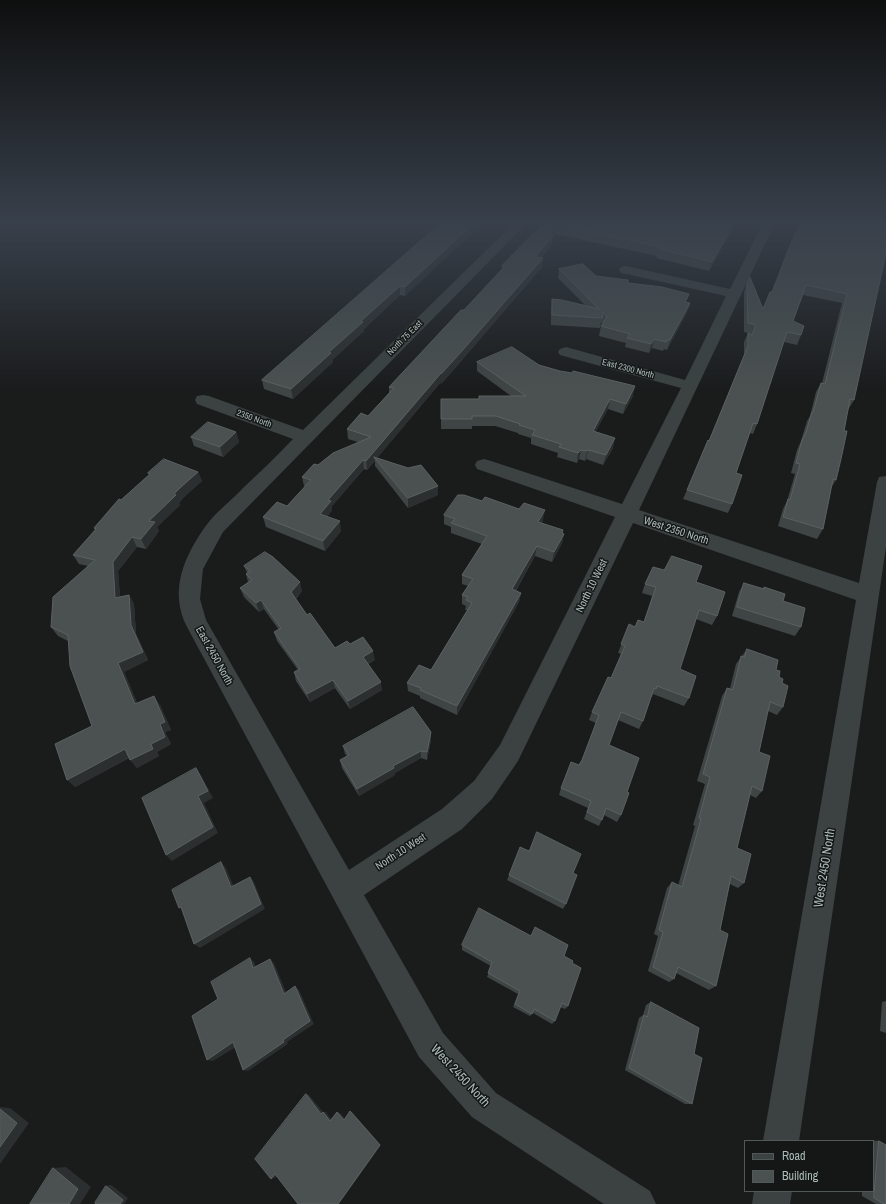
<!DOCTYPE html>
<html>
<head>
<meta charset="utf-8">
<style>
	body { margin:0 }
	#map { position:relative; width:886px; height:1204px; overflow:hidden; background:#1a1c1c; font-family:"Archivo Narrow",sans-serif }
	canvas { display:block }
	.legend { position:absolute; left:744px; top:1140px; width:130px; height:52px; box-sizing:border-box; background:#151717; border:1px solid #515958; margin:0; padding:5px 7px; list-style:none; font-size:12px; color:#acbcb9 }
	.legend li { display:flex; align-items:center; gap:8px; height:20px }
	.legend b { width:20px; border:1px solid #515958 }
</style>
</head>
<body>
<div id="map">
<canvas width="886" height="1204"></canvas>
<ul class="legend">
<li><b style="height:5px;background:#3b4241"></b>Road</li>
<li><b style="height:11px;background:#4b5150"></b>Building</li>
</ul>
</div>
<script>
const context = document.querySelector('canvas').getContext('2d');
context.lineJoin = 'round';
function fillPath(path, color) {
  context.fillStyle = color;
  context.fill(path, 'evenodd');
}
function strokePath(path, color, width, dash) {
  context.strokeStyle = color;
  context.lineWidth = width;
  context.lineCap = dash ? 'butt' : 'round';
  context.setLineDash(dash || []);
  context.stroke(path);
}
function write(font, color, halo, rows, align = 'center') {
  context.font = font + ' "Archivo Narrow",sans-serif';
  context.lineWidth = 3;
  context.setLineDash([]);
  context.textBaseline = 'middle';
  context.strokeStyle = halo;
  context.fillStyle = color;
  for (const [text, x, y, turn = 0] of rows) {
    context.save();
    context.translate(x, y);
    context.rotate((+turn || 0) * Math.PI / 180);
    context.textAlign = isNaN(turn) ? turn : align;
    if (halo) context.strokeText(text, 0, 0);
    context.fillText(text, 0, 0);
    context.restore();
  }
}
fillPath(new Path2D(`
	M514 223H527L223 532 203 569 200 599 206 620 349 870 442 809 474 781 500 745 615 517 477 469 475 465 477 461 484 459 491 461 622 504 681 388 560 355 558 352 560 349 566 347 685 380 726 296 626 274 621 273 619 270 621 267 626 266 730 289 763 223H775L639 510 859 583 877 482 879 477 886 476V547L799 1141H763L856 600 633 523 518 761 492 799 462 829 364 895 443 1033 496 1093 650 1191 656 1204H604L472 1117 419 1057 187 627C168 590 185 554 208 523 218 510 232 500 243 488 260 472 277 456 293 439L197 404 195 400 197 396 203 395 209 396 303 430Z
	M754 1191H792L790 1204H752Z`), '#3b4241');
fillPath(new Path2D(`
	M441 223H483L405 296 400 295 364 329V331L332 360 333 362 293 399 264 389 262 380Z
	M544 223 732 227 729 235 709 271 656 258 657 256 550 233 552 245 541 258H543L542 267 462 360 441 384V382L377 458 438 486V495L408 508 375 466V461L367 470 364 469 332 506V510L327 517 341 531 325 551 266 527 263 517 287 506 305 487 304 486 302 477 318 465 358 442 348 439 347 429 368 416 389 393V387L464 310 502 270V266L544 227Z
	M886 223 854 400 848 410 844 431 836 480 831 488 823 529 817 539 778 526 783 509 787 501 795 474 791 473 797 450 801 441 807 421 810 416 816 392 821 383H822L842 303 803 295 793 321 801 335 797 345 784 342 757 424 753 434 750 433 736 473 732 504 728 513 683 499 709 441 744 355V342L748 333 744 332V292L747 283 763 309 772 292Z
	M559 269 689 294 686 302 690 303 687 312 667 350 664 349 663 351 652 348 649 353 625 347 626 343 599 336 601 326 603 324 601 322 600 328 551 325V308L552 299 585 305 558 278Z
	M477 362 539 365 633 396 623 414 608 409 595 432 613 448 603 465 586 459 585 461 579 459 577 463 557 457 558 453 531 444V438L518 434V433L495 426H472V429H441V399H479V396H511L477 371Z
	M236 432 239 442 223 457 194 446 191 437Z
	M198 472 202 481 185 496 179 503 180 505 157 527 159 531 146 549 137 547 118 571 120 597 129 595 134 604 136 634 148 660 124 672 137 703 160 705 171 730 165 732 171 744 157 752 159 756 137 768 129 758 75 787 92 726 68 641 58 636 51 627 88 566 79 564 73 555 95 530 94 528 121 500 149 475 148 473Z
	M482 501 543 520 542 523 563 530V533L564 534 562 543 552 562 535 556 516 591 521 593 519 602 457 715 420 698V696L408 691 407 683 431 670 467 610H465L466 606 462 604V595L468 586 462 584V575L482 544 451 533V527L444 524V515Z
	M244 566 302 591 296 599 307 615 335 648 350 644 375 660 368 664 382 690 350 709 335 688 310 702 296 681 294 672 298 670 277 641 274 632 279 630 264 609 259 612 244 597 240 588 248 582 246 574 247 573Z
	M696 582 717 616 712 625 696 619 680 669 689 698 684 706 653 694 652 697H651L643 721 639 729 618 720 609 745 627 792 621 815 617 822 604 815 599 826 584 819 588 808 559 795 561 788 579 765 582 760 596 723 589 720 592 712 611 678 621 654 618 653 629 624 635 627 644 622 652 596 642 593 645 584Z
	M744 583 763 589 764 587 783 601 801 627 795 636 732 616 739 592Z
	M747 649 776 670 782 683 783 707 777 715 768 711 759 752 762 791 756 798 750 795 737 848 744 883 738 888 730 884 720 930 716 986 709 990 676 973 674 979 669 982 648 971 658 936 654 934 667 888 672 882 678 886 695 826 693 825 705 784 697 781 722 696 727 688H730L736 664Z
	M431 740 427 760 421 758 395 773V775L359 796 342 768 340 760 347 756 345 754 343 746Z
	M573 873 566 904 563 909 507 880 509 875Z
	M462 945 564 956 572 963 568 1006 565 1009 560 1007 555 1021 552 1024 533 1013 530 1016 513 1007 518 994 487 977 491 966 462 950Z
	M886 1001V1033L880 1031 882 1002Z
	M651 1002 694 1054 692 1104H685L625 1070 639 1018 643 1015 646 1005Z
	M866 1140 879 1141 886 1204H876L862 1196V1191H873V1141H866Z`), '#3f4444');
fillPath(new Path2D(`
	M474 223H483L405 296V287Z
	M732 227 729 235 709 271 712 262Z
	M553 236 552 245 534 266 535 257Z
	M543 258 542 267 462 360 441 384V382L376 459 374 457 375 461 367 470 366 461 441 373Z
	M400 286V295L364 329V331L332 360 333 362 293 399 291 389 361 321Z
	M689 294 686 304 685 302Z
	M690 303 687 312 667 350 670 340Z
	M654 339 652 348 649 353 651 344Z
	M635 386 633 396 623 414 626 404Z
	M610 399 608 409 591 441 593 431Z
	M236 432 239 442 223 457 220 447Z
	M615 438 613 448 603 465 606 455Z
	M581 450 579 459 577 463 578 453Z
	M588 450 586 459 585 461 587 451Z
	M363 460 364 469 332 506V510L322 523 320 514 328 500Z
	M198 472 202 481 185 496 179 503 180 505 157 527 159 531 146 549 141 539 149 521 181 487Z
	M438 486V495L408 508V498Z
	M545 510 543 520 537 531 538 522Z
	M340 521 341 531 325 551 323 541Z
	M563 530 562 539 564 534 562 543 552 562 554 552Z
	M132 537 137 547 118 571 121 607 115 598 113 562Z
	M537 546 535 556 511 599 512 589Z
	M300 582 302 591 293 601 291 592Z
	M521 593 519 602 457 715V706Z
	M129 595 134 604 136 634 148 660 124 672 141 712 135 704 118 663 131 625Z
	M261 600 264 609 259 612 256 603Z
	M373 651 375 660 364 665 363 657Z
	M333 680 335 688 310 702 307 694Z
	M381 682 382 690 350 709 348 701Z
	M154 696 160 705 171 730 165 732 171 744 157 752 159 756 137 768 130 760 151 744 160 724Z
	M431 732V740L427 760V752Z
	M125 749 132 756 75 787 67 780Z
	M421 751V758L395 773V775L359 796 357 789 393 766Z
	M196 768 201 775 213 798 204 803 218 833 172 861 166 855 198 796Z
	M221 862 226 868 236 892 231 887Z
	M250 877 254 882 265 909 200 948 194 944Z
	M250 958 254 962 258 972 253 968Z
	M270 959 274 963 288 997 284 994Z
	M295 986 299 990 314 1024 287 1042 288 1044 248 1071 243 1070 283 1040Z
	M233 1042 239 1045 213 1061 207 1060Z
	M306 1094 309 1095 323 1112H326L333 1122 330 1121 321 1114Z
	M0 1107 10 1108 29 1123 0 1164Z
	M350 1111 352 1112 381 1145 339 1204H338Z
	M337 1112 340 1113 346 1120H344Z
	M66 1167 91 1187 80 1204H69L53 1168Z
	M280 1173 276 1177 271 1179 275 1174Z
	M111 1185 128 1198 124 1204H120L106 1186Z`), '#2b2f2f');
const building = new Path2D(`
	M441 223H474L405 287 400 286 361 321 363 322 329 352 331 353 291 389 262 380Z
	M545 223H721L732 225V227L712 262 659 249 660 247Z
	M800 223H886V253L854 400 850 399 844 431H847L841 459 836 480 833 479 823 529 783 517 788 499 790 500 800 464 796 463 802 440 806 432 812 412H813L821 383 825 384 847 294 806 285 793 321 804 326 801 335 787 332 757 424 753 423 736 473 742 475 732 504 687 490 708 440 709 441 748 346V333L752 335 756 325 748 323 747 283 750 277 763 309 770 292H772L789 248Z
	M542 225 553 236 535 257 543 258 462 351 441 374V373L366 461 363 460 328 500 331 501 320 514 340 521 323 541 263 517 277 502 287 506 311 480 302 477 314 464 318 465 333 453 371 437 347 429 361 413 368 416 394 388 389 387 461 310H464L504 267 502 266Z
	M583 264 596 276 628 280V283L662 287 689 294 685 302 690 303 670 340H667L666 342 654 339 651 344 627 338 630 334 601 326 607 317 603 312 602 318 552 315V299L562 300 599 309 559 269Z
	M512 347 539 365 560 371 572 373 573 371 635 386 626 404 610 399 593 431 615 438 606 455 588 450 587 451 581 450 578 453 559 447 561 444 532 435 535 430 519 425 520 424 496 416H472V419H441V399H479V396H526L477 362Z
	M208 422 236 432 220 447 191 437Z
	M374 457 408 468 421 465 438 486 408 498Z
	M164 459 198 472 181 487 174 494 176 495 149 521 155 522 141 539 132 537 113 562 115 598 129 595 131 625 143 652 118 663 135 704 154 696 165 722 160 724 165 737 151 744 153 749 130 760 125 749 67 780 55 744 92 726 70 666 68 635 51 627 53 597 95 560 73 555 96 529 94 528 119 499 121 500 150 474 148 473Z
	M458 495H464L482 501 485 497 519 509 524 503 545 510 538 522 563 530 562 533 564 534 554 552 537 546 512 589 521 593 457 706 420 690 421 688 407 683 419 665 431 670 472 603 466 600 468 597 462 595 473 579 462 575 487 536 451 523 455 519 444 515Z
	M265 552 273 557 300 582 291 592 307 615 310 613 335 648 347 641 350 644 363 637 373 651 363 657 381 682 348 701 333 680 307 694 294 672 300 669 274 632 281 628 261 600 256 603 240 588 252 580 246 574 250 571 244 566Z
	M672 556 702 566 696 582 725 592 717 616 699 610 680 669 696 676 689 698 657 686 656 689 654 688 643 721 621 712 609 745 639 758 627 792 629 793 621 815 606 808 602 820 587 812 591 801 561 788 571 762 579 765 582 760 599 715 592 712 608 677 611 678 625 646 621 644 629 624 635 627 638 620 644 622 656 587 645 584 653 567 664 570Z
	M744 583 764 589V587L785 594 783 601 805 608 801 627 737 607Z
	M747 649 778 660 776 670 780 671 779 677 783 679 782 683 788 686 783 707 770 702 759 752 770 756 762 791 752 786 737 848 751 854 744 883 731 876 720 930 728 934 716 986 678 967 674 979 653 967 663 932 659 930 672 882 682 887 701 819 699 818 710 777 703 774 727 688 733 690 741 656 744 657Z
	M413 707 431 732 427 752 421 751 393 766 394 768 357 789 340 760 349 755 343 746Z
	M196 768 208 791 198 796 213 827 166 855 142 798Z
	M537 832 581 854 573 873 577 875 566 904 509 875 520 847 529 851Z
	M221 862 231 887 250 877 261 904 194 944 181 907 179 908 172 890Z
	M479 908 531 936 535 927 568 945 564 956 573 961 572 963 581 968 568 1006 562 1003 555 1021 534 1009 532 1014 515 1004 520 991 488 973 492 962 462 945Z
	M250 958 253 968 270 959 284 994 295 986 310 1021 283 1040 284 1042 243 1070 233 1042 207 1060 192 1016 218 999 211 982Z
	M651 1002 699 1028 694 1054 702 1058 692 1104 629 1068 644 1015 647 1017Z
	M306 1094 321 1114 323 1112 330 1121 337 1112 344 1120 350 1111 380 1145 338 1204H298L275 1174 271 1179 255 1159Z
	M0 1109 17 1123 0 1147Z
	M879 1141 886 1145V1204H884L874 1198Z
	M53 1168 78 1189 69 1204H30Z
	M106 1186 123 1200 120 1204H96L95 1203Z`);
fillPath(building, '#4b5150');
strokePath(building, '#5a6261', 1);
const sky = context.createLinearGradient(0, 0, 0, 391);
sky.addColorStop(0, '#0e0f0f');
sky.addColorStop(0.57, '#38404b');
sky.addColorStop(1, '#38404b00');
context.fillStyle = sky;
context.fillRect(0, 0, 886, 391);
write('9px', '#acbcb9', '#151717', [
	["North 75 East",405,338,-45],
	["East 2300 North",628,369,15],
	["2350 North",254,419,20]
]);
write('11px', '#acbcb9', '#151717', [
	["West 2350 North",676,531,18],
	["North 10 West",592,586,-64],
	["East 2450 North",214,656,61],
	["North 10 West",401,852,-33]
]);
write('13px', '#acbcb9', '#151717', [
	["West 2450 North",825,868,-81],
	["West 2450 North",460,1076,47]
]);
</script>
</body>
</html>
